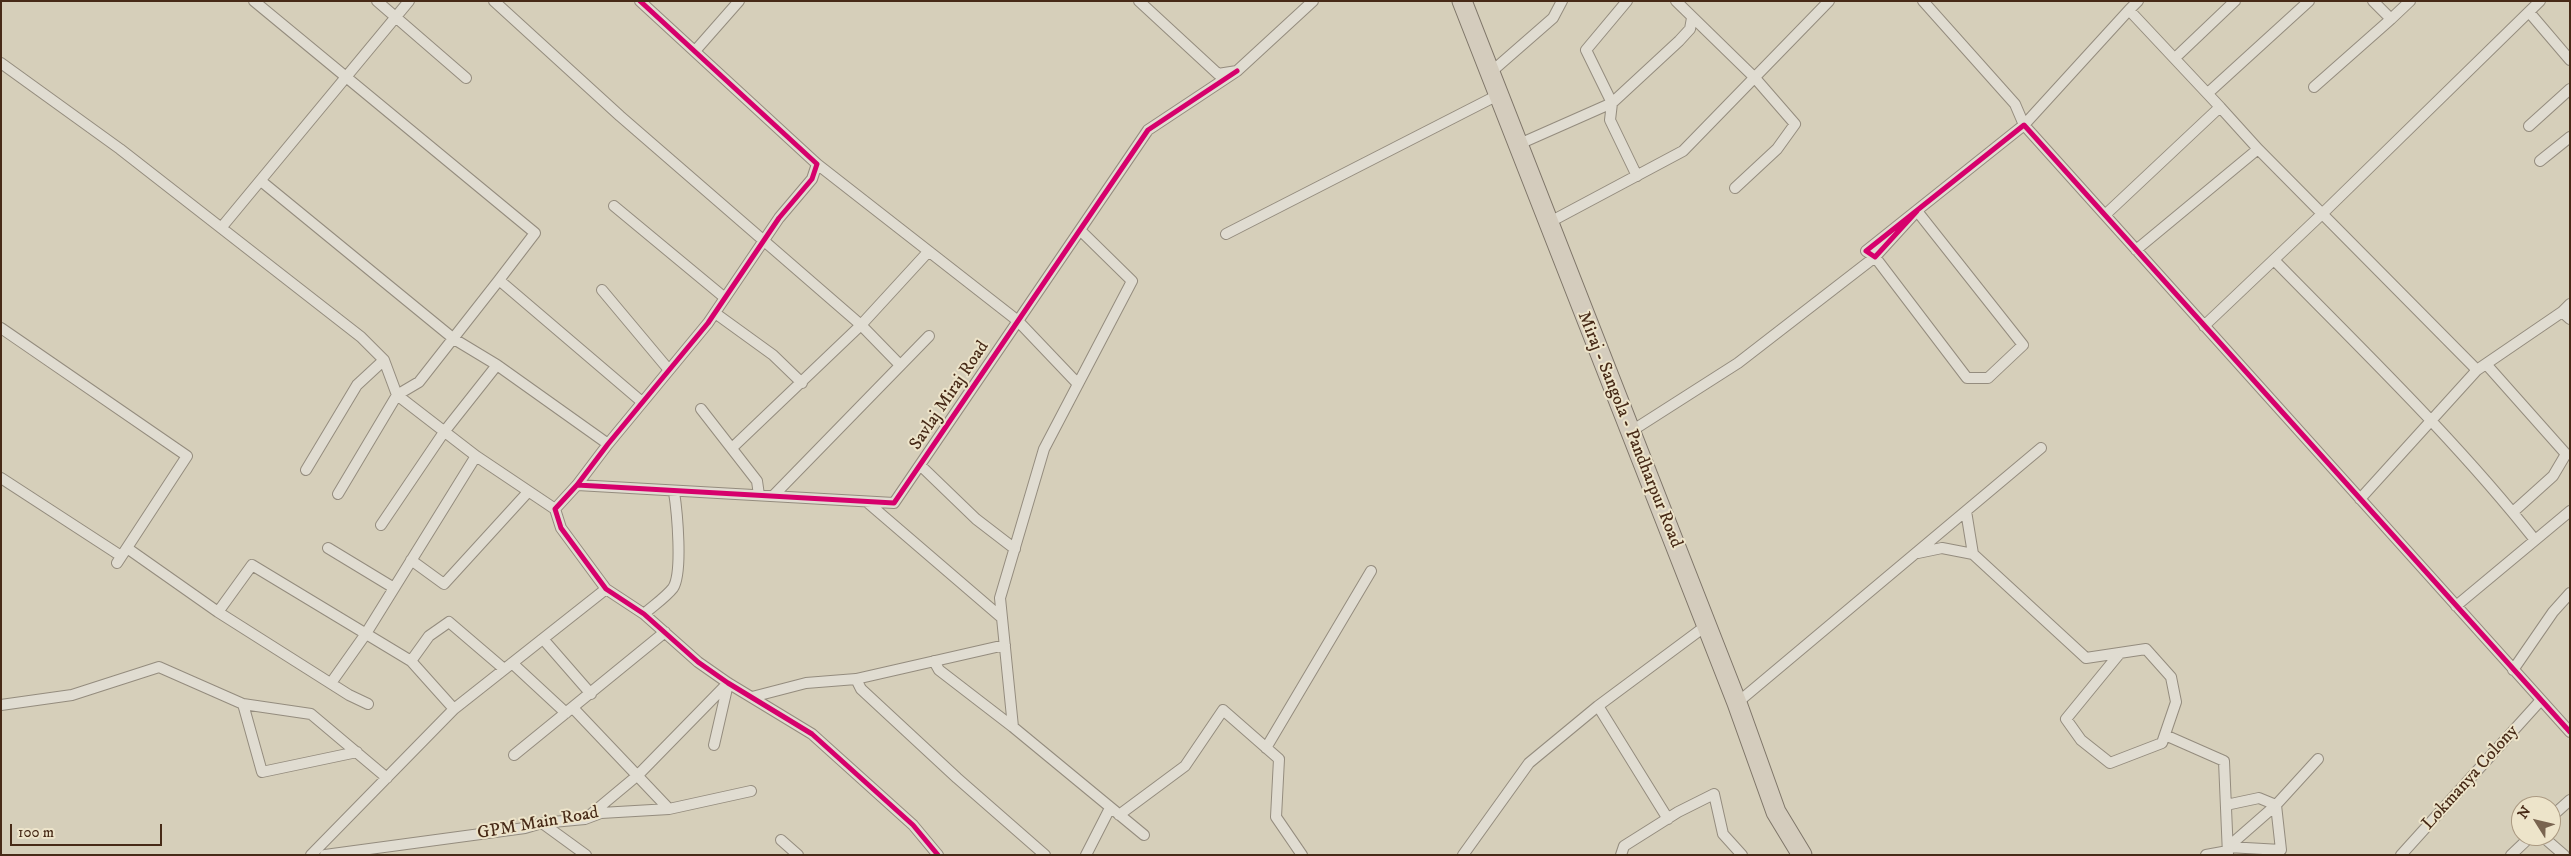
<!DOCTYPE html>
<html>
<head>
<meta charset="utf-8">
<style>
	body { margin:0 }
	#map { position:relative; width:2571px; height:856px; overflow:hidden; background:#d6cfba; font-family:"IM FELL DW Pica",serif }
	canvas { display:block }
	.frame { position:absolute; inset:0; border:2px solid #472a17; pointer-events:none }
	.north { position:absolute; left:2511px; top:796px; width:50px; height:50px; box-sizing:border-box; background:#ede4ca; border:1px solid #ab9a82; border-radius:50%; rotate:306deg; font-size:14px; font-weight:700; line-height:20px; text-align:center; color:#472a17 }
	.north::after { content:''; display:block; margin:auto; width:18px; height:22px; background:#796450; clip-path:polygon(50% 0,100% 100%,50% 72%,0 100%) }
	.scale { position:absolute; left:10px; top:824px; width:152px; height:22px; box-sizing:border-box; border:2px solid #472a17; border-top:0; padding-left:6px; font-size:15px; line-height:18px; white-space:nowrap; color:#472a17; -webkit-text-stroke:4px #ede4ca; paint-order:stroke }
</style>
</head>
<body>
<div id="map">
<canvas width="2571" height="856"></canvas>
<div class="frame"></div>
<div class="north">N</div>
<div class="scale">100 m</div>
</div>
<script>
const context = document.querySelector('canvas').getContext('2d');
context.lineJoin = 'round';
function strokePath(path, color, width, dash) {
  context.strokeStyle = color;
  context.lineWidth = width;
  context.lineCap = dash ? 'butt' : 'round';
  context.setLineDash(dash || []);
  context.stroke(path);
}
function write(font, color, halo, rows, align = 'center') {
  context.font = font + ' "IM FELL DW Pica",serif';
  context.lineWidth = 4;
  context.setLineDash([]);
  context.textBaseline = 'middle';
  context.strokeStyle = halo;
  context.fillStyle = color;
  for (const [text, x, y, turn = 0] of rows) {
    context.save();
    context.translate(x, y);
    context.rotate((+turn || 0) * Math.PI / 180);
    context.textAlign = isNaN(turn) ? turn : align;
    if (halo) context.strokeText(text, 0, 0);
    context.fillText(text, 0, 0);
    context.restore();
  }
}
const street = new Path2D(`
	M254 1 535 233 499 280
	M377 1 466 78
	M494 1 620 116 861 325 900 365
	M640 1 817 164 812 179 779 218 708 323 608 444 577 485 555 509 561 528 606 589 644 614 698 662 728 683 812 734 913 825 938 855
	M1139 1 1218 74 1237 71 1313 1
	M1676 1 1755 78 1795 124 1777 149 1735 188
	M1923 1 2015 104 2024 125 2129 10
	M2138 1 2129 10 2220 107
	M2373 1 2391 19 2410 1
	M2529 12 2570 60
	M695 51 739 1
	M2175 58 2235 1
	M1 63 120 149 361 337 384 360 397 395 476 456
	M1490 73 1553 18 1562 1
	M2314 87 2391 19
	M2208 93 2309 1
	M2529 126 2570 89
	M1517 145 1612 103 1586 50 1627 1
	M2258 149 2477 370 2562 312
	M2540 161 2570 137
	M817 164 1018 321 1078 384
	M1637 176 1610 120 1612 103 1679 41 1690 29 1692 18
	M261 181 454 339 497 365
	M614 206 725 298
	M1917 211 1875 257 1866 251 2024 125 2570 732
	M2105 215 2220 107 2258 149 2136 250
	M1548 223 1683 151 1829 1
	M221 228 409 1
	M1080 230 1132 281 1044 449 1000 598 1013 727 1144 835
	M1226 234 1498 95
	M2274 260C2363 351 2456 440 2535 540
	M602 290 669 370
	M2570 304 2562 312 2570 319
	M715 313 773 355 802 383
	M2204 326 2322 214 2540 1
	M1 328 187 456 117 563
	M2486 364 2566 454 2553 476 2513 512
	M701 409 757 481 759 495
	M1630 432 1738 363 1875 257 1967 378H1988L2023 345 1917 211
	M732 448 861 325 928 252
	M920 465 976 519 1015 549
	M306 470 357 385 384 360
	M1 478 121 556
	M577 485 894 503 1148 130 1237 71
	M338 494 397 395 419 382 499 280 642 402
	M773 496 929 336
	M2360 499 2477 370
	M867 502 1002 618
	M381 525 444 432 497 365 608 444
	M127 548 218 612
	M328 548 394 588
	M1918 553 1942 548 1973 554 1966 511
	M1973 554 2086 658 2146 649 2171 677 2176 702 2162 743 2110 763 2081 740 2066 719 2120 653
	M411 560 444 584 528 492
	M2456 606 2570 511
	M644 614C653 606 666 597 673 588 683 573 677 511 674 492
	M543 639 591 694
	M411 661 429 636 449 622 504 669
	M934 661 939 670 1013 727
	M512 663 566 713
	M2513 670 2553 612 2570 593
	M856 679 861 689 957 778 1045 855
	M331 683 365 635 476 456 555 509
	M752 697 806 683 856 679 1005 645
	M1737 703 2041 448
	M243 704 311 714 387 778
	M368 704 349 695 218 612 252 565 411 661 454 709
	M1 705 72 695 159 667 243 704 262 772 357 752
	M1598 706 1668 819
	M573 708 669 809
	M2165 735 2224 761 2228 855
	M714 745 728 684
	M1266 748 1371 571
	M514 755 665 632
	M2226 805 2259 798 2276 805 2281 850 2228 847
	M590 815 638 775 728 683
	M1119 815 1185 766 1223 710 1279 759 1276 817 1302 855
	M2551 817 2570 800
	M542 823 586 855
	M2542 836 2564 855
	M781 840 798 855
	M2228 847 2276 805 2318 759
	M311 855 454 709 606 589
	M325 855 525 828 542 823 585 819 601 813 669 809 751 791
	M1086 855 1110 808
	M1463 855 1529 763 1598 706 1707 625
	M1621 855 1624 846 1678 812 1714 794 1723 834 1742 855
	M2206 855 2228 851
	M2401 855 2541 700
	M2511 855 2531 836`);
const highway = new Path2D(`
	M1462 1 1737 703 1776 812 1802 855`);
strokePath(street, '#948c7e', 12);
strokePath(highway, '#7f7669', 21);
strokePath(street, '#e0dcd1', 10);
strokePath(highway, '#d4ccbd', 19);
strokePath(new Path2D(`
	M640 1 817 164 812 179 779 218 708 323 608 444 577 485 555 509 561 528 606 589 644 614 698 662 728 683 812 734 913 825 938 855
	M1917 211 1875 257 1866 251 2024 125 2570 732
	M577 485 894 503 1148 130 1237 71`), '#d6006c', 5);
write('18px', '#472a17', '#ede4ca', [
	["Savlaj Miraj Road",950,396,-56],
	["Miraj - Sangola - Pandharpur Road",1629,430,68],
	["Lokmanya Colony",2471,778,-48],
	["GPM Main Road",538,824,-10]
]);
</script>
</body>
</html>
